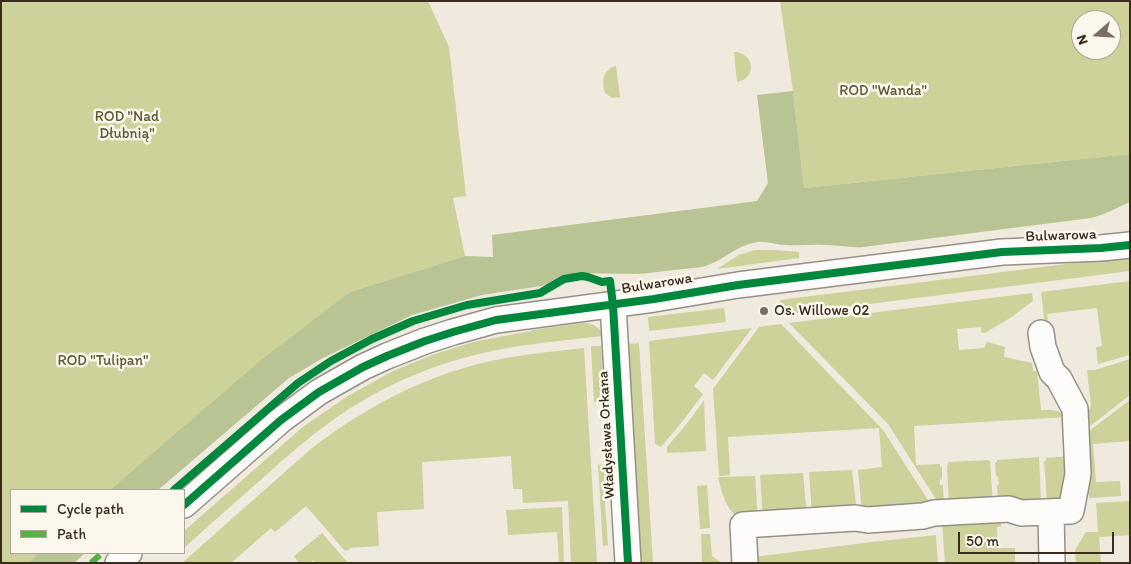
<!DOCTYPE html>
<html>
<head>
<meta charset="utf-8">
<style>
	body { margin:0 }
	#map { position:relative; width:1131px; height:564px; overflow:hidden; background:#efe9de; font-family:Itim,sans-serif }
	canvas { display:block }
	.frame { position:absolute; inset:0; border:2px solid #3b2a1e; pointer-events:none }
	.legend { position:absolute; left:10px; top:489px; width:175px; height:65px; box-sizing:border-box; background:#fbf7ec; border:1px solid #aea59a; margin:0; padding:6px 9px; list-style:none; font-size:15px; color:#3b2a1e }
	.legend li { display:flex; align-items:center; gap:10px; height:25px }
	.legend b { width:25px; border:1px solid #aea59a }
	.north { position:absolute; left:1071px; top:10px; width:50px; height:50px; box-sizing:border-box; background:#fbf7ec; border:1px solid #aea59a; border-radius:50%; rotate:251deg; font-size:14px; font-weight:700; line-height:20px; text-align:center; color:#3b2a1e }
	.north::after { content:''; display:block; margin:auto; width:18px; height:22px; background:#7a6d61; clip-path:polygon(50% 0,100% 100%,50% 72%,0 100%) }
	.scale { position:absolute; left:958px; top:532px; width:156px; height:22px; box-sizing:border-box; border:2px solid #3b2a1e; border-top:0; padding-left:6px; font-size:15px; line-height:18px; white-space:nowrap; color:#3b2a1e; -webkit-text-stroke:4px #fbf7ec; paint-order:stroke }
</style>
</head>
<body>
<div id="map">
<canvas width="1131" height="564"></canvas>
<div class="frame"></div>
<ul class="legend">
<li><b style="height:6px;background:#00873e"></b>Cycle path</li>
<li><b style="height:6px;background:#57b245"></b>Path</li>
</ul>
<div class="north">N</div>
<div class="scale">50 m</div>
</div>
<script>
const context = document.querySelector('canvas').getContext('2d');
context.lineJoin = 'round';
function fillPath(path, color) {
  context.fillStyle = color;
  context.fill(path, 'evenodd');
}
function strokePath(path, color, width, dash) {
  context.strokeStyle = color;
  context.lineWidth = width;
  context.lineCap = dash ? 'butt' : 'round';
  context.setLineDash(dash || []);
  context.stroke(path);
}
function write(font, color, halo, rows, align = 'center') {
  context.font = font + ' Itim,sans-serif';
  context.lineWidth = 5;
  context.setLineDash([]);
  context.textBaseline = 'middle';
  context.strokeStyle = halo;
  context.fillStyle = color;
  for (const [text, x, y, turn = 0] of rows) {
    context.save();
    context.translate(x, y);
    context.rotate((+turn || 0) * Math.PI / 180);
    context.textAlign = isNaN(turn) ? turn : align;
    if (halo) context.strokeText(text, 0, 0);
    context.fillText(text, 0, 0);
    context.restore();
  }
}
fillPath(new Path2D(`
	M1 1H428L449 47 466 196 453 198 465 256 350 292 136 468 110 490H11V553H39L28 563H1Z
	M780 1H1130V154L804 188 793 91ZM1081 20H1111V50H1081Z
	M734 52C754 52 758 78 737 82Z
	M616 66 620 97 612 98 605 93C602 81 602 70 616 66Z
	M755 250H775L799 252V258L717 269 739 255Z
	M1130 256V271L783 315 780 300Z
	M1130 281V355L1098 364 1096 347 1102 346 1097 308 1047 314 1050 334H1046L1041 292Z
	M1032 293 1033 301 1010 318 985 333 981 332V327L957 329 959 350 984 348 987 342 1005 347 1004 357 1032 363 1033 371H1037L1041 410C1051 410 1060 409 1067 417L914 426 916 465 940 464V467H942V479L940 480V485H943L944 507H941L888 424 789 323Z
	M724 308 726 322 649 331 648 317Z
	M583 323C594 323 599 327 603 336 561 341 519 344 479 354 427 366 377 389 334 419 309 437 286 457 264 477 237 501 210 524 184 548V531L304 426 348 396 393 371 435 354 473 342 531 331 532 330Z
	M781 324 883 430 933 508 862 512 858 470 882 467 879 428 728 437 730 475 719 476 713 389 759 327Z
	M752 328 713 380 704 373 694 386 703 394 685 418 661 447 655 444 649 341Z
	M639 343 653 563H641L628 344Z
	M601 346 604 401 594 402 591 346Z
	M584 348 597 563H571L568 501 523 503 522 489H513L511 456 422 462 424 509 377 512 379 546 350 548 349 550 345 551 306 506 275 532 271 528 231 563H182L312 448C362 410 416 380 478 364 513 355 549 352 584 348Z
	M1130 359V395L1085 430V417L1091 406 1087 370H1095Z
	M704 400 706 451 667 453V447L689 421Z
	M1130 400V441L1093 444 1096 482 1120 481 1121 496 1089 498 1085 434Z
	M1072 456 1066 500 1047 501 1044 461H1046V458Z
	M1039 457 1041 501 998 504 997 485H999L998 477 996 476 995 463 997 462V460Z
	M989 460V461H990L993 504 949 507 947 466 948 465V462Z
	M609 464 610 484 604 488 608 545 603 546 598 465Z
	M852 470 857 512 812 515 809 472Z
	M803 473 807 515 763 518 760 475Z
	M755 476 758 518C753 518 746 519 741 518 727 514 721 490 718 477Z
	M707 485 710 528 700 529 697 486Z
	M1130 501V535L1099 537 1101 563H1076L1075 550 1086 532H1098L1096 503Z
	M562 507 564 563H559L557 532 508 535 506 510Z
	M1001 519V526L997 527 998 548H1015V563H945L942 523Z
	M322 533 348 563H316L313 560 310 563H299L294 556Z
	M701 534H710L712 556 722 563H702Z
	M936 535 938 563H754V557L872 542Z`), '#ccd299');
fillPath(new Path2D(`
	M793 91 804 188 1130 154V202L1104 214 1091 218 863 247C850 248 837 245 824 245 811 244 798 246 785 245 776 245 767 241 758 242 735 245 723 262 702 267L639 274 580 273 567 276 560 278 548 285 541 286 482 295 412 315 323 358 289 378 158 490H110L260 361 350 292 465 256 493 257 492 235 757 201 768 183 757 95Z
	M39 553H85L74 563H28Z`), '#b9c494');
const minor = new Path2D(`
	M613 305 628 563
	M184 505 281 420 319 392 363 367 387 356 425 341 453 332 496 320 654 299 738 285 1002 252 1101 248 1130 245
	M1051 512 1052 563
	M118 563 129 553
	M745 563 743 525 855 518 868 520 923 516 934 513 1009 509 1021 513 1071 511 1078 474 1075 409 1059 379 1052 372 1043 347 1041 333`);
strokePath(minor, '#969089', 28);
strokePath(minor, '#fdfcfa', 25);
strokePath(new Path2D(`
	M91 563 102 553`), '#57b245', 6, [12, 6]);
strokePath(new Path2D(`
	M174 490 298 383 331 361 372 339 413 321 467 305 540 293 564 279 582 276 588 277 602 282 610 281 613 305 628 563
	M184 505 281 420 319 392 363 367 387 356 425 341 453 332 496 320 654 299 738 285 1002 252 1101 248 1130 245`), '#00873e', 8);
for (const [x, y, r, color] of [
	[764,311,5,"#7a6d61"]
]) {
  const dot = new Path2D();
  dot.arc(x, y, r, 0, 2 * Math.PI);
  context.fillStyle = color;
  context.fill(dot);
  strokePath(dot, '#fbf7ec', 2);
}
write('15px', '#5e5732', '#fbf7ec', [
	["ROD \"Wanda\"",883,91],
	["ROD \"Nad",127,117],
	["Dłubnią\"",127,134],
	["ROD \"Tulipan\"",103,361]
]);
write('15px', '#3b2a1e', '#fbf7ec', [
	["Bulwarowa",1061,236,-2],
	["Bulwarowa",657,284,-9],
	["Władysława Orkana",607,435,-93]
]);
write('15px', '#3b2a1e', '#fbf7ec', [
	["Os. Willowe 02",774,311]
], 'left');
</script>
</body>
</html>
